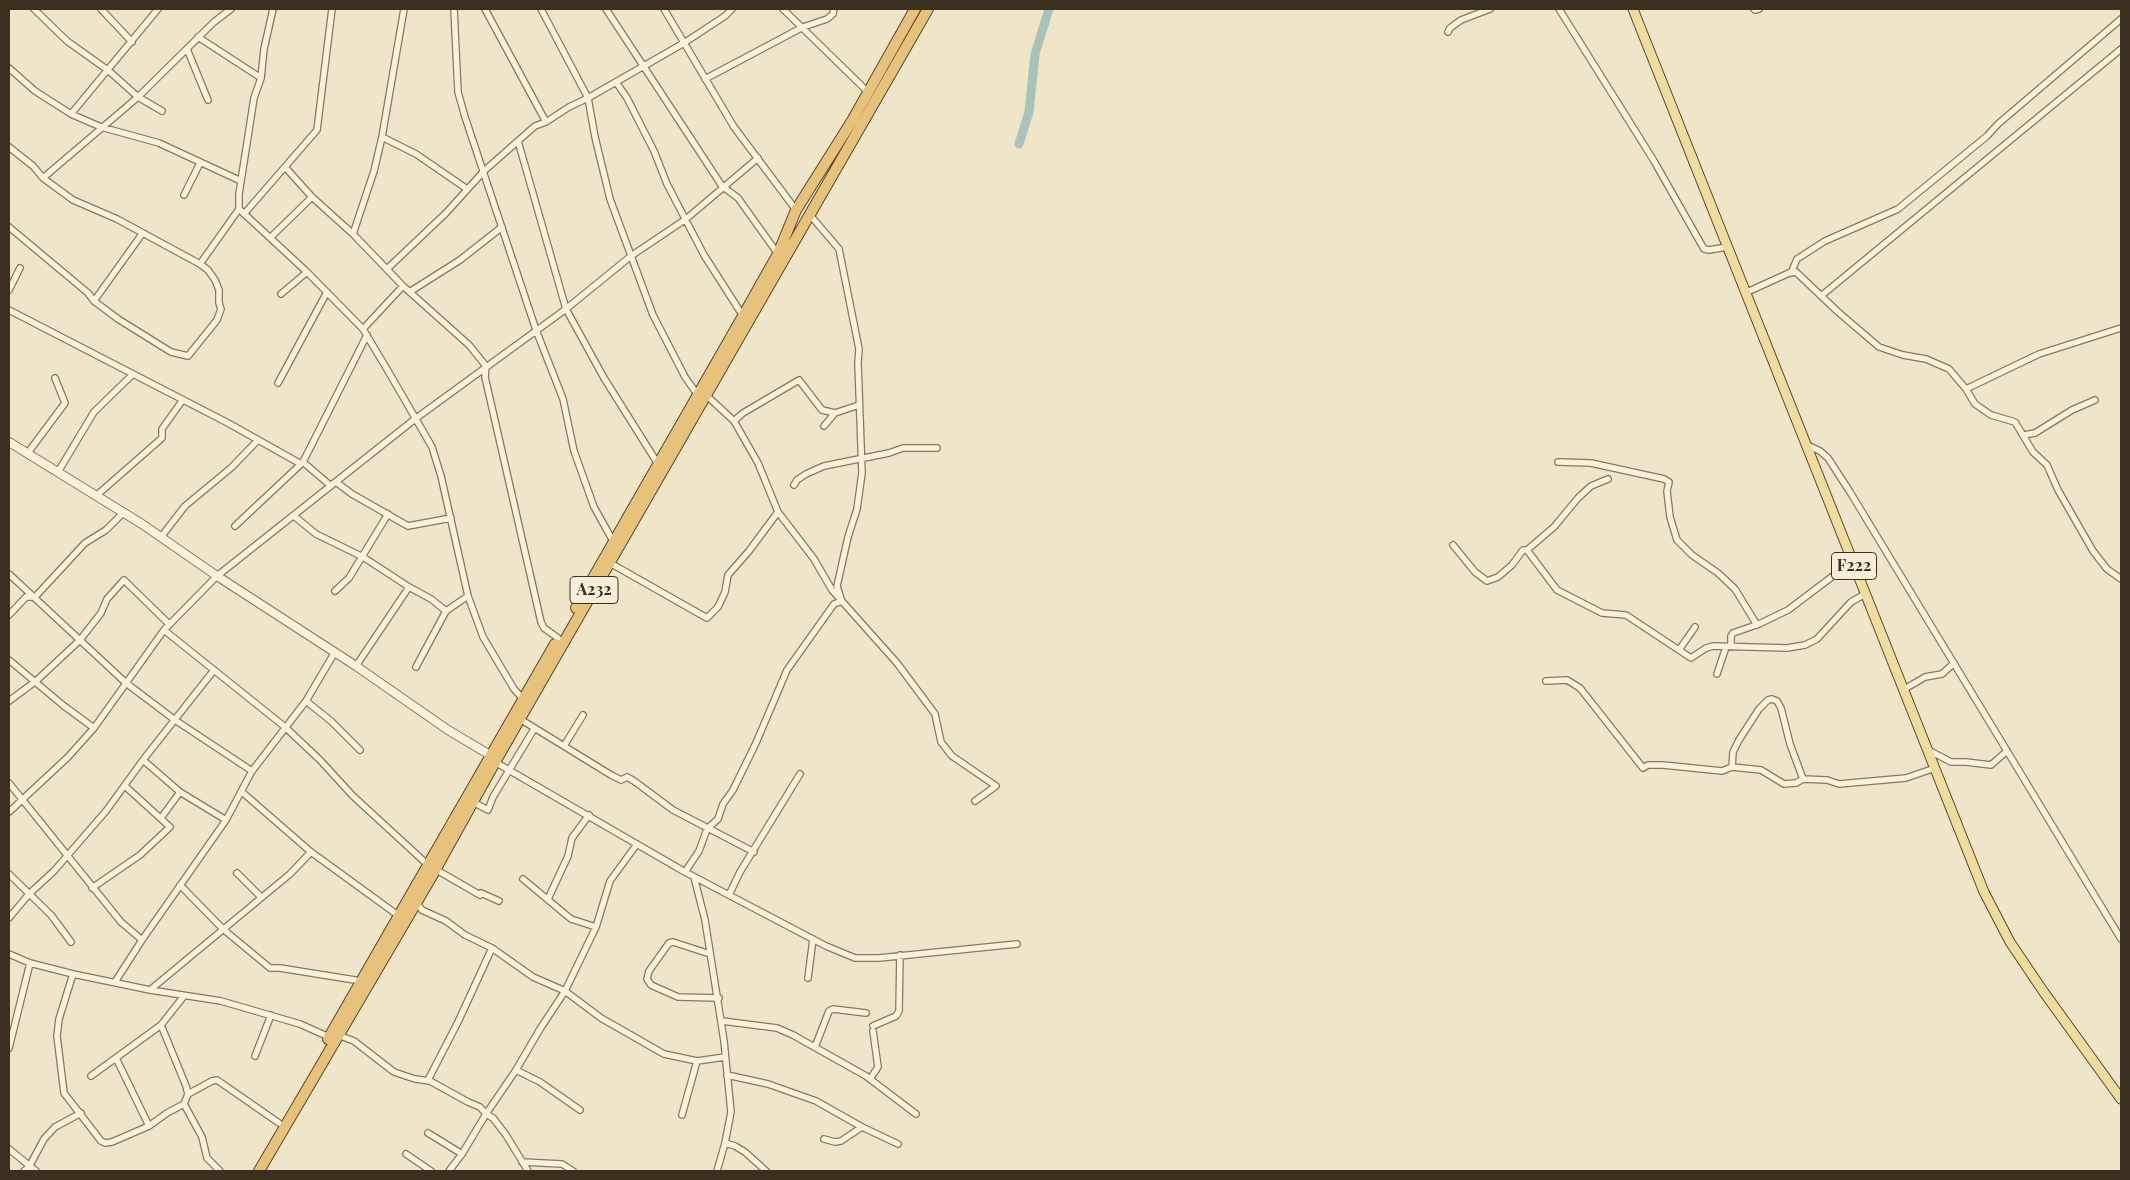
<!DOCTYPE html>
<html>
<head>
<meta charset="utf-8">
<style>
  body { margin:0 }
  #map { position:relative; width:2130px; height:1180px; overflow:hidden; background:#efe5c8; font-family:"Playfair Display",serif }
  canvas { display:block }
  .frame { position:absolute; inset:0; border:10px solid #3b2f20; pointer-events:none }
</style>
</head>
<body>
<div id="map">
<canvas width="2130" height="1180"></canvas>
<div class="frame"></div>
</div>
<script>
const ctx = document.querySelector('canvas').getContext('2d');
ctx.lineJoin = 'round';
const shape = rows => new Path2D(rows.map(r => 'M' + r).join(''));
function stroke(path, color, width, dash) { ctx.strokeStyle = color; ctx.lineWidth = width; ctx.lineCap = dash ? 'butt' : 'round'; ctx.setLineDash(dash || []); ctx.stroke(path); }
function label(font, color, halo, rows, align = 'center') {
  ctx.font = font + ' "Playfair Display",serif'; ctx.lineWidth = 4.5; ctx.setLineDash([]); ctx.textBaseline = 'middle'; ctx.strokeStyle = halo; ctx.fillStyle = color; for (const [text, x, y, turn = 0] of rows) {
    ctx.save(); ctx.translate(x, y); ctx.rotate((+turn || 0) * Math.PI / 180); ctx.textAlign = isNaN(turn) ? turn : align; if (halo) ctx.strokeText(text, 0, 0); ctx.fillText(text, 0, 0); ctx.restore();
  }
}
stroke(shape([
  [1019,144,1029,112,1035,54,1049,9]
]), '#a9c3bc', 9);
const minor = shape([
  [34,9,67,41,109,71,138,97,162,111],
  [101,9,132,42],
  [273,9,264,49,261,78,254,98,239,194,239,209,307,272,363,329,391,376,432,447,441,476,468,596,483,637,514,689,523,699],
  [454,9,458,92,465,117,536,330,563,399,574,451,594,507,613,541],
  [485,9,546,122],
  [541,9,588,98,595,137,610,199,653,315,685,377,697,394],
  [606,9,722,186,738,198,778,254],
  [664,9,734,127,796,210],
  [783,9,868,92],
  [1559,9,1654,161,1704,249,1709,250,1727,247],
  [1754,9,1755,10,1759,9],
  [1448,32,1450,28,1461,20,1490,9],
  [198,37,261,78],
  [187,49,208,100],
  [9,68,35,91,71,114,101,127,159,143,241,181],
  [705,79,803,27,827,19,833,14,834,9],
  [616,82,627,98,654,151,667,184,704,255,743,316],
  [71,114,158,9],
  [382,137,416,154,467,189],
  [518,141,566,309,604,378,658,464],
  [9,147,33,166,43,178,73,200,117,219,200,264,239,209],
  [285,167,312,197,353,234,403,286,469,345,486,366,485,377,541,622,544,628,558,638],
  [43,178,138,97,214,22,231,9],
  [184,195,200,163],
  [244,214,317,130,332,9],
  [810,215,839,249,859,349,858,363,862,473,857,509,848,537,837,586,841,599],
  [9,227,88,293,94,301,142,234],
  [353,234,374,171,382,137,404,9],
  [271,237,312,197],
  [387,269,446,213,484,171,535,126,546,122,569,107,588,98,684,43,725,16,732,9],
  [1791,273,1797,259,1825,241,1898,209,1987,136,1998,124,2121,19],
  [9,290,20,268],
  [411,291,460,260,502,227],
  [1745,293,1789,273,1796,272,1837,311,1879,347,1903,355,1926,359,1949,369,1966,389,1975,404,1991,415,2015,422,2033,452,2047,465,2058,490,2093,551,2107,569,2121,579],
  [281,294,307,272],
  [1821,296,2121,49],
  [94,301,118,319,171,352,188,356,217,320,221,309,219,303,219,290,215,280,208,270,200,264],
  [9,310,228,423,301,464,303,462,331,486],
  [363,329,403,286],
  [278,383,327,292],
  [1966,389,2039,354,2121,328],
  [706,395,734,421,758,463,778,512,814,559,832,590,897,663,935,714,941,742,952,756,996,786,975,801],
  [734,421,743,413,799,380,822,410,835,413],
  [824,426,835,413,859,405],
  [2024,435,2035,433,2072,410,2095,400],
  [1807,445,1820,451,1828,458,1850,492,2121,939],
  [27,454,65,403,55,378],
  [303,462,367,335],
  [1558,462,1591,463,1664,479,1669,482,1667,491,1670,517,1677,540,1692,555,1718,573,1735,589,1757,625],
  [58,472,94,412,132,375],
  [336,482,352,494,408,526,451,518],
  [794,485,797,480,806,474,824,466,889,453,903,448,937,448],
  [97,495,162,438,162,429,182,401],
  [294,516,316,534,363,557,409,587,356,666],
  [235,526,301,464],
  [161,537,185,506,232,467,257,441],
  [1453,545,1475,572,1487,581,1498,577,1512,565,1523,550,1527,550,1557,590,1602,613,1626,615,1691,658,1706,648,1713,646,1787,648,1805,645,1817,639,1851,602,1865,594],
  [1527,550,1554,527,1578,498,1591,486,1608,479],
  [610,563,707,618,718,607,725,592,728,575,749,551,778,512],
  [9,574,126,683,175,720,252,771],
  [409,587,431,599,446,611],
  [335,591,349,578,388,514],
  [9,615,26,597,35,597,85,543,106,530,124,512],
  [164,630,285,727,320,760,353,796,428,865],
  [1731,646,1731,636,1733,633,1759,624,1788,610,1837,573,1853,564],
  [1679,650,1695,627],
  [9,660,64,706,94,728],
  [416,667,446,611,468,596],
  [1717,674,1726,647],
  [1546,681,1567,680,1580,688,1643,768,1648,765,1663,765,1722,771,1732,767,1761,770,1784,784,1796,783,1803,779,1827,780,1839,784,1906,778,1935,768],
  [1903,690,1925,677,1942,674,1954,663],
  [9,701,36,681,80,640,101,613,107,599,124,580,169,624],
  [306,701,331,721,360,750],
  [520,719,611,775,621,780,627,777,634,781,673,810,754,852],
  [564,746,583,715],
  [1928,750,1951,762,1966,762,1991,765,2007,751],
  [143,760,180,792,226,820],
  [495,762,685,872,699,851,707,829,718,819,723,804,733,790,756,743,787,670,834,604,842,601],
  [1732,767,1733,752,1739,740,1759,709,1768,700,1772,699,1777,701,1781,708,1790,744,1803,779],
  [9,783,121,922,142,940],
  [242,792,311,852,399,916],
  [473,802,488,810,493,797,534,729],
  [9,812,68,757,94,728,164,630,217,576,415,419,566,309,631,256,686,219,758,158],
  [161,818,180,792],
  [435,869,480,895],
  [685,872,826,946,855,958,879,958,1017,944],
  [237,873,261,897],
  [9,874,51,915,71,942],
  [694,877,705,920,724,1041,731,1112,725,1143,735,1146,745,1152,766,1171],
  [523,879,571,919,596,927],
  [180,885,223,929,270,968,280,968,361,981],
  [92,888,140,855,170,827,125,786],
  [481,893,499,901],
  [729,895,740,872,800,774],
  [548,899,568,856,572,838,589,815],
  [416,902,422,910,446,921,465,935,492,948,533,977,565,991,601,1018,664,1054,697,1061,725,1057],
  [9,918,29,894,54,871,106,811,143,760,214,670],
  [9,954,30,963,73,974,150,990,221,1001,300,1024,329,1037],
  [710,954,673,942,669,943,649,971,647,979,651,985,678,997,719,998],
  [73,974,59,1019,57,1036,64,1093,101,1141,105,1143,112,1142,149,1126,167,1113,184,1104,188,1094,186,1086,161,1025],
  [808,978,813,939],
  [115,982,142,940,226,820,252,771,306,701,335,652],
  [150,990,290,874,311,852],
  [722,1021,777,1028,793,1035,866,1076,916,1114],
  [873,1026,896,1016,899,1011,900,955],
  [338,1035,354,1041,394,1072,415,1079,430,1081,468,1102,480,1107,486,1114,493,1118,506,1135,528,1171],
  [815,1047,829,1011,833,1009,866,1013],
  [9,1048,30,963],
  [255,1056,271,1015],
  [116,1058,149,1126],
  [516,1070,540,1082,580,1110],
  [727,1075,768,1084,816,1101,862,1127,898,1144],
  [91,1076,161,1025,184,996],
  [870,1079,878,1067,873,1031],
  [428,1080,458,1022,492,948],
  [188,1094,212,1081,217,1080,279,1123],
  [184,1104,202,1137,207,1158,220,1171],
  [682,1115,697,1061],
  [428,1133,462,1154],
  [824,1139,835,1142,841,1141,862,1127],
  [9,1149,36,1171],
  [406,1154,431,1171],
  [522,1162,562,1164,573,1171],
  [24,1171,29,1167,44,1139,55,1127,81,1113],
  [449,1171,462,1154,486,1114,516,1070,540,1029,565,991,596,927,610,881,637,844],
  [717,1171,725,1143]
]);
const tertiary = shape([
  [9,442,142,524,217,576,356,666,448,730,490,755]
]);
const primary = shape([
  [1633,9,1984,892,2010,942,2043,991,2121,1099]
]);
const trunk = shape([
  [576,608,743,316,778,254,796,210,852,121,915,9],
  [328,1039,555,644],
  [259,1171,429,881,495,762,928,9]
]);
stroke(minor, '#8b775c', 8);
stroke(tertiary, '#8b775c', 10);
stroke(primary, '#594530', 11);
stroke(trunk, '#594530', 12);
stroke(minor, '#f9f2db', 5.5);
stroke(tertiary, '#f9f2db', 8);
stroke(primary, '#f1dca0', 9);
stroke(trunk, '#e7c27c', 10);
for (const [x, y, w] of [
  [1854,566,45],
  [594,590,48]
]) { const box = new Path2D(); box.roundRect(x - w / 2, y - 13.5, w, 27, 4); ctx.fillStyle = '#f6efd7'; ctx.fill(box); stroke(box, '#3b2f20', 1); }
label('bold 16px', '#3b2f20', null, [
  ["F222",1854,566],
  ["A232",594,590]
]);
</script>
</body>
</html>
